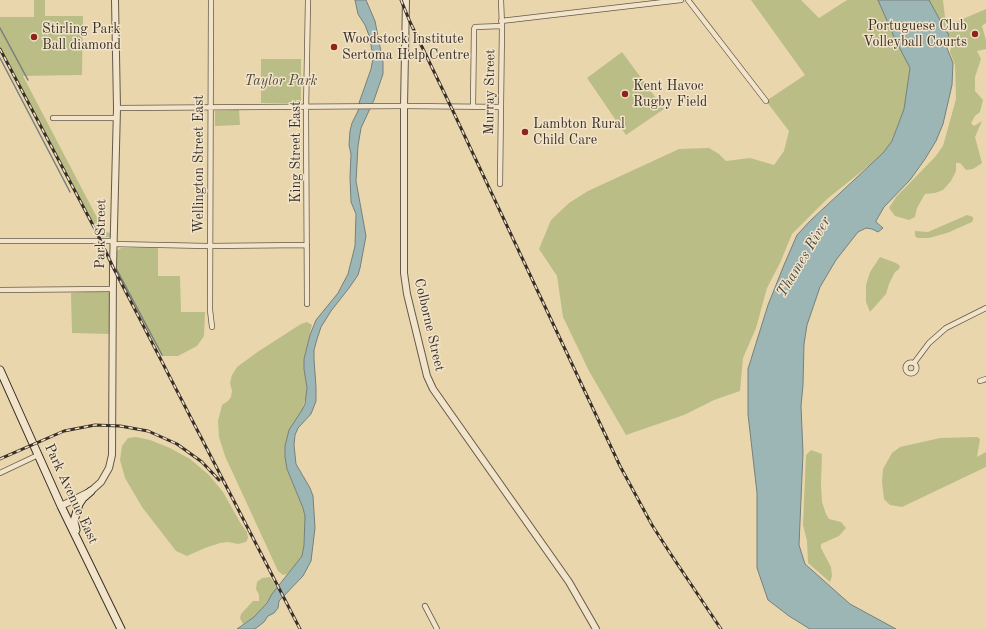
<!DOCTYPE html>
<html>
<head>
<meta charset="utf-8">
<style>
  body { margin:0 }
  canvas { display:block; background:#e9d6ad }
</style>
</head>
<body>
<canvas width="986" height="629"></canvas>
<script>
const ctx = document.querySelector('canvas').getContext('2d');
ctx.lineJoin = 'round';
function fillPath(path, color) { ctx.fillStyle = color; ctx.fill(path, 'evenodd'); }
const shape = rows => new Path2D(rows.map(r => 'M' + r).join(''));
function stroke(path, color, width, dash) { ctx.strokeStyle = color; ctx.lineWidth = width; ctx.lineCap = dash ? 'butt' : 'round'; ctx.setLineDash(dash || []); ctx.stroke(path); }
function label(font, color, halo, rows, align = 'center') {
  ctx.font = font + ' "Old Standard TT",serif'; ctx.lineWidth = 3; ctx.setLineDash([]); ctx.textBaseline = 'middle'; ctx.strokeStyle = halo; ctx.fillStyle = color; for (const [text, x, y, turn = 0] of rows) {
    ctx.save(); ctx.translate(x, y); ctx.rotate((+turn || 0) * Math.PI / 180); ctx.textAlign = isNaN(turn) ? turn : align; if (halo) ctx.strokeText(text, 0, 0); ctx.fillText(text, 0, 0); ctx.restore();
  }
}
fillPath(shape([
  [34,0,45,0,45,16,83,16,82,75,23,76,104,231,110,233,110,237,100,237,0,48,0,17,34,17],
  [751,0,801,0,819,18,847,0,878,0,910,68,904,109,892,141,882,155,827,199,792,234,780,263,767,288,756,328,743,358,740,391,714,400,684,415,626,435,589,371,563,317,557,276,539,249,551,220,569,203,588,191,679,149,709,148,719,154,726,161,750,158,774,165,784,151,789,131,766,101,805,75],
  [928,0,943,0,945,17,950,22,958,21,986,9,986,23,982,26,986,40,986,49,977,51,981,59,975,77,975,91,983,100,980,112,975,116,971,123,974,126,982,121,975,137,982,163,973,169,966,170,960,163,956,163,956,171,951,181,943,190,935,193,925,194,917,208,915,217,909,220,895,216,889,208,896,197,935,157,943,146,956,99,955,65,950,52,952,40],
  [622,52,664,109,626,135,587,78],
  [261,59,301,59,301,103,261,103],
  [239,110,240,125,215,126,215,111],
  [967,215,973,217,973,220,972,222,947,233,929,238,917,238,915,236,915,231,928,232],
  [121,248,158,248,158,276,180,276,181,312,205,312,204,336,197,346,178,356,162,356,115,269,117,251],
  [880,257,896,263,900,266,899,269,895,272,889,284,886,294,870,312,866,302,866,285,870,272],
  [108,291,110,293,111,334,72,333,71,293],
  [307,322,312,325,304,359,304,369,307,388,306,396,302,410,289,430,285,446,287,469,303,508,305,516,304,545,302,556,295,565,287,574,283,575,278,571,225,456,219,437,218,421,222,405,228,401,231,397,232,391,230,383,232,375,237,367,259,351,301,324],
  [136,437,150,440,170,448,190,459,209,475,223,492,241,524,247,532,248,538,246,542,238,544,228,542,220,543,205,548,187,556,176,551,142,507,125,478,120,460,122,446,128,438],
  [977,437,980,439,977,457,986,452,986,467,902,507,890,505,884,499,882,482,883,469,892,453,900,447,940,438],
  [811,450,822,454,821,483,822,502,826,514,829,519,841,522,846,528,839,536,821,544,821,548,831,567,832,576,830,582,808,563,807,541,803,525,806,455],
  [270,577,277,588,261,610,254,617,243,624,240,618,241,614,253,601,259,601,259,595,256,589,257,582,262,578]
]), '#bbbd86');
const water = shape([
  [355,0,366,0,375,21,383,62,383,74,374,100,361,128,358,146,356,181,366,236,360,268,358,275,349,288,331,311,321,327,317,339,314,350,314,359,316,387,316,401,311,414,298,428,295,435,294,445,296,464,310,488,313,496,315,528,311,561,303,576,279,601,278,608,274,613,268,616,264,622,255,629,237,629,254,617,267,603,272,594,302,556,304,545,305,516,303,508,287,469,285,457,285,446,289,430,302,410,305,404,307,388,304,369,304,359,310,335,316,320,338,293,348,274,355,246,356,214,351,202,350,177,351,154,349,145,350,131,352,123,358,111,360,104,359,103,371,69,373,58,370,38,365,25,358,14,355,0],
  [878,0,929,0,941,22,942,29,948,33,950,42,947,48,953,63,952,85,943,124,936,141,925,159,910,180,884,207,876,221,876,222,883,228,878,232,872,229,866,228,858,232,836,260,820,287,807,325,804,344,803,385,801,406,803,453,799,545,805,564,850,604,896,629,810,629,789,616,768,600,757,568,757,493,748,414,748,369,768,305,784,265,797,235,811,220,883,153,892,141,904,109,910,68,895,39,878,0]
]);
fillPath(water, '#9cb6b5');
stroke(water, '#75807c', 1);
stroke(shape([
  [0,28,28,80],
  [0,58,70,192],
  [117,270,162,355]
]), '#75807c', 1.5);
const minor = shape([
  [211,0,210,310,212,327],
  [688,0,766,101],
  [501,21,681,0],
  [473,107,474,29,475,27,502,26],
  [117,108,404,106,501,107],
  [53,118,116,118],
  [500,184,502,26,501,0],
  [0,241,114,241],
  [113,244,207,246,307,245],
  [0,290,112,289],
  [307,304,306,112,308,0],
  '905.5 368a5.5 5.5 0 1 1 11 0a5.5 5.5 0 1 1-11 0Z',
  [914,363,929,343,946,328,986,308],
  [980,381,986,379],
  [0,473,38,455],
  [425,606,437,629]
]);
const tertiary = shape([
  [406,0,404,106,404,273,407,294,427,376,433,389,569,582,596,629],
  [61,506,91,491,101,482,109,468,112,455,113,267,117,108,115,0]
]);
const secondary = shape([
  [0,370,61,506,121,629],
  [76,530,74,521,79,504,83,498,91,491]
]);
stroke(minor, '#665948', 6);
stroke(tertiary, '#665948', 8);
stroke(secondary, '#3a2f27', 9);
stroke(minor, '#f1e4ca', 4.5);
stroke(tertiary, '#f1e4ca', 6);
stroke(secondary, '#f1e4ca', 7);
const rail = shape([
  [401,0,410,22,452,109,620,466,652,525,670,553,721,629],
  [0,49,96,231,113,267,300,629],
  [0,459,64,431,95,425,120,426,148,431,177,444,202,462,219,480]
]);
stroke(rail, '#3a2f27', 3);
stroke(rail, '#f1e4ca', 1.5, [4.5]);
for (const [x, y, r, color] of [
  [975,34,4,"#8f2418"],
  [34,37,4,"#8f2418"],
  [334,47,4,"#8f2418"],
  [625,94,4,"#8f2418"],
  [525,132,4,"#8f2418"]
]) { const dot = new Path2D(); dot.arc(x, y, r, 0, 2 * Math.PI); ctx.fillStyle = color; ctx.fill(dot); stroke(dot, '#f1e4ca', 1.5); }
label('14px', '#3a2f27', '#f1e4ca', [
  ["Portuguese Club",967,26,"right"],
  ["Volleyball Courts",967,42,"right"],
  ["Stirling Park",42,29],
  ["Ball diamond",42,45],
  ["Woodstock Institute",342,39],
  ["Sertoma Help Centre",342,55],
  ["Kent Havoc",633,86],
  ["Rugby Field",633,102],
  ["Lambton Rural",533,124],
  ["Child Care",533,140]
], 'left');
label('italic 14px', '#544b3a', '#f1e4ca', [
  ["Taylor Park",281,81]
]);
label('14px', '#3a2f27', '#f1e4ca', [
  ["Murray Street",490,92,-89],
  ["King Street East",296,152,-90],
  ["Wellington Street East",199,164,-90],
  ["Park Street",101,234,-89],
  ["Colborne Street",429,325,77],
  ["Park Avenue East",71,494,65]
]);
label('italic 15px', '#4e4a43', '#f1e4ca', [
  ["Thames River",804,257,-59]
]);
</script>
</body>
</html>
